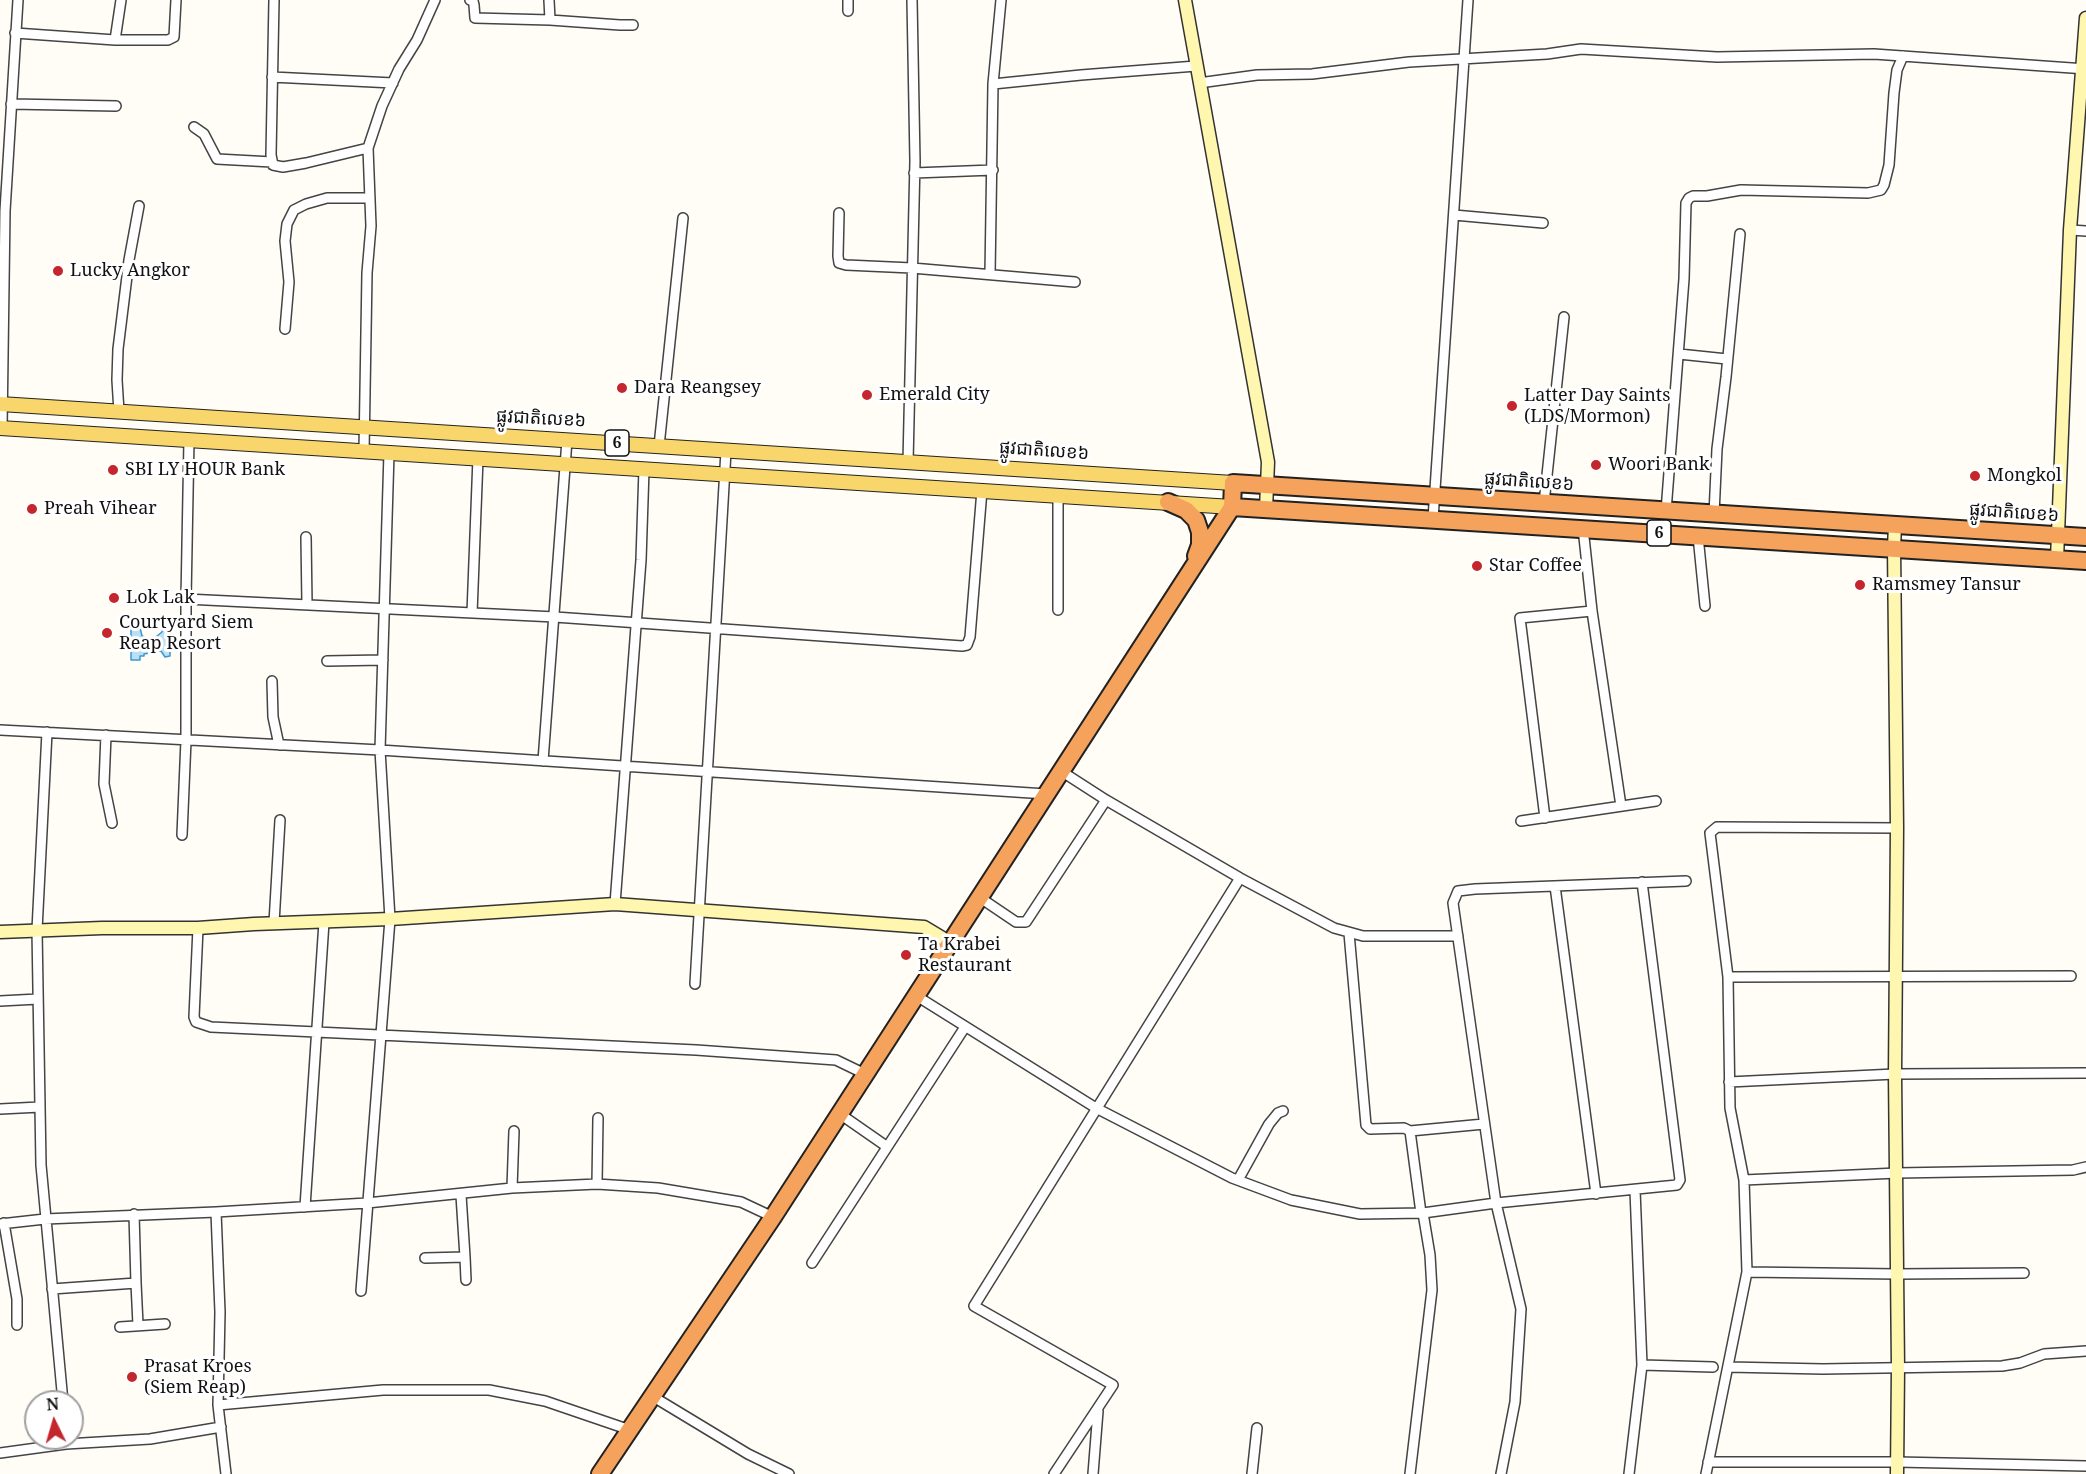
<!DOCTYPE html>
<html>
<head>
<meta charset="utf-8">
<style>
  body { margin:0 }
  #map { position:relative; width:2086px; height:1474px; overflow:hidden; background:#fffdf5; font-family:"Noto Serif",serif }
  canvas { display:block }
  .north { position:absolute; left:24px; top:1390px; width:60px; height:60px; box-sizing:border-box; background:#fff; border:2px solid #a0a0a0; border-radius:50%; rotate:355deg; font-size:16px; font-weight:700; line-height:24px; text-align:center; color:#111 }
  .north::after { content:''; display:block; margin:auto; width:21px; height:27px; background:#c4262e; clip-path:polygon(50% 0,100% 100%,50% 72%,0 100%) }
</style>
</head>
<body>
<div id="map">
<canvas width="2086" height="1474"></canvas>
<div class="north">N</div>
</div>
<script>
const ctx = document.querySelector('canvas').getContext('2d');
ctx.lineJoin = 'round';
function fillPath(path, color) { ctx.fillStyle = color; ctx.fill(path, 'evenodd'); }
const shape = rows => new Path2D(rows.map(r => 'M' + r).join(''));
function stroke(path, color, width, dash) { ctx.strokeStyle = color; ctx.lineWidth = width; ctx.lineCap = dash ? 'butt' : 'round'; ctx.setLineDash(dash || []); ctx.stroke(path); }
function label(font, color, halo, rows, align = 'center') {
  ctx.font = font + ' "Noto Serif","Noto Sans Khmer",serif'; ctx.lineWidth = 6; ctx.setLineDash([]); ctx.textBaseline = 'middle'; ctx.strokeStyle = halo; ctx.fillStyle = color; for (const [text, x, y, turn = 0] of rows) {
    ctx.save(); ctx.translate(x, y); ctx.rotate((+turn || 0) * Math.PI / 180); ctx.textAlign = isNaN(turn) ? turn : align; if (halo) ctx.strokeText(text, 0, 0); ctx.fillText(text, 0, 0); ctx.restore();
  }
}
const water = shape([
  [131,623,139,623,142,636,152,640,162,632,163,625,168,625,170,628,170,656,165,657,161,651,144,654,144,656,140,656,140,660,131,660,131,623]
]);
fillPath(water, '#b9e0f7');
stroke(water, '#3f96cf', 1.5);
const street = shape([
  [274,0,271,155,273,165,283,167,306,163,368,148],
  [470,0,473,1,474,5,475,18,550,20],
  [549,0,550,20,620,25,633,25],
  [848,0,848,11],
  [15,33,115,40,168,40,174,37,176,0],
  [115,40,121,0],
  [272,77,393,83],
  [1199,83,1257,75,1312,74,1409,62,1547,54,1581,49,1717,57,1874,54,2086,69],
  [993,84,1081,75,1196,66],
  [11,104,116,106],
  [194,127,204,134,217,159,272,162],
  [914,173,993,170],
  [839,213,838,256,839,263,846,265,912,268,1075,282],
  [1454,215,1543,223],
  [2070,230,2086,231],
  [990,274,993,84,1001,0],
  [285,329,289,282,285,241,287,224,294,210,306,204,327,198,369,198],
  [1679,354,1727,359],
  [119,412,117,380,118,349,129,260,139,206],
  [2,428,5,211,18,0],
  [659,446,683,218],
  [364,451,367,273,371,226,368,148,382,106,399,69,417,40,435,0],
  [908,462,915,161,912,0],
  [1058,495,1058,610],
  [1544,503,1564,317],
  [1666,511,1684,279,1686,203,1689,198,1693,196,1707,196,1741,190,1868,193,1881,190,1884,185,1889,165,1894,93,1897,70,1903,56],
  [1714,514,1717,449,1726,377,1740,234],
  [1433,519,1468,0],
  [1583,528,1592,611,1621,806],
  [1698,536,1705,606],
  [306,537,307,604],
  [186,599,555,617,962,646,967,645,970,637,982,490],
  [472,613,478,458],
  [327,661,383,660],
  [272,681,273,717,279,745],
  [0,730,380,750,1046,794],
  [47,732,37,930,41,1165,63,1402],
  [106,735,104,784,112,823],
  [543,761,567,440],
  [1061,771,1106,800,1240,878,1334,928,1363,936,1458,936],
  [1545,818,1520,618,1592,611],
  [1521,821,1656,801],
  [182,835,186,740,186,599,189,440],
  [1555,886,1596,1194],
  [979,897,1016,922,1026,922,1106,800],
  [615,904,641,560,644,469],
  [274,923,280,820],
  [198,928,194,1017,196,1022,211,1027,696,1050,836,1060,865,1074],
  [1349,933,1366,1125,1370,1129,1404,1128,1410,1131,1421,1213],
  [1728,977,2071,976],
  [695,984,726,451],
  [915,995,1096,1108,1232,1178,1291,1200,1360,1214,1423,1213,1496,1203,1677,1185,1680,1180,1642,882],
  [0,1001,38,999],
  [1729,1082,1895,1074,2086,1073],
  [0,1109,40,1107],
  [840,1114,886,1146],
  [1410,1131,1484,1124],
  [1238,1180,1269,1124,1278,1113,1283,1111],
  [1744,1180,1897,1173,2073,1170,2086,1167],
  [597,1184,598,1118],
  [512,1188,514,1131],
  [305,1207,324,922],
  [216,1212,220,1312,218,1405,226,1474],
  [4,1223,17,1299,17,1325],
  [0,1224,45,1219,216,1212,367,1203,512,1188,597,1184,658,1188,741,1202,773,1217],
  [465,1257,466,1280],
  [425,1258,465,1257,461,1195],
  [812,1263,965,1027],
  [1747,1272,1897,1274,2024,1273],
  [136,1283,138,1325],
  [52,1289,136,1283,134,1214],
  [361,1291,390,919,380,750,389,453],
  [120,1327,165,1324],
  [1642,1365,1713,1367],
  [1728,1367,1823,1369,2002,1366,2020,1363,2044,1354,2086,1351],
  [652,1396,748,1454,789,1474],
  [218,1405,383,1390,489,1390,545,1401,630,1430],
  [0,1453,66,1444,150,1439,221,1427],
  [1708,1462,1897,1462,2086,1466],
  [1054,1474,1113,1385,974,1306,1240,878],
  [1093,1474,1098,1411],
  [1252,1474,1257,1428],
  [1410,1474,1432,1290,1430,1255,1423,1213],
  [1501,1474,1515,1402,1521,1309,1496,1203,1453,903,1458,891,1475,889,1686,881],
  [1629,1474,1642,1365,1635,1190],
  [1706,1474,1747,1272,1744,1180,1730,1108,1728,977,1710,833,1717,827,1897,828]
]);
const secondary = shape([
  [1185,0,1268,462,1266,509],
  [1895,525,1894,548,1897,828,1895,1074,1898,1368,1897,1474],
  [2057,559,2070,230,2086,18],
  [0,932,102,928,198,928,254,924,390,919,615,904,924,927,949,942]
]);
const primary = shape([
  [0,404,1233,483],
  [0,428,1232,507]
]);
const highway = shape([
  [1168,502,1186,510,1196,520,1200,532,1200,545,1196,556],
  [1232,507,2086,561],
  [600,1474,773,1217,1232,507,1233,483,2086,537]
]);
stroke(street, '#444', 12);
stroke(secondary, '#333', 15);
stroke(primary, '#222', 16);
stroke(highway, '#222', 20);
stroke(street, '#fff', 9);
stroke(secondary, '#fff6b0', 12);
stroke(primary, '#f9d66b', 14);
stroke(highway, '#f5a25d', 16);
for (const [x, y, r, color] of [
  [58,271,6,"#c4262e"],
  [622,388,6,"#c4262e"],
  [867,395,6,"#c4262e"],
  [1512,406,6,"#c4262e"],
  [1596,465,6,"#c4262e"],
  [113,470,6,"#c4262e"],
  [1975,476,6,"#c4262e"],
  [32,509,6,"#c4262e"],
  [1477,566,6,"#c4262e"],
  [1860,585,6,"#c4262e"],
  [114,598,6,"#c4262e"],
  [107,633,6,"#c4262e"],
  [906,955,6,"#c4262e"],
  [132,1377,6,"#c4262e"]
]) { const dot = new Path2D(); dot.arc(x, y, r, 0, 2 * Math.PI); ctx.fillStyle = color; ctx.fill(dot); stroke(dot, '#fff', 2); }
for (const [x, y, w] of [
  [617,443,24],
  [1659,533,24]
]) { const box = new Path2D(); box.roundRect(x - w / 2, y - 13, w, 26, 4.5); ctx.fillStyle = '#fff'; ctx.fill(box); stroke(box, '#111', 1.5); }
label('bold 16px', '#111', null, [
  ["6",617,443],
  ["6",1659,533]
]);
label('18px', '#111', '#fff', [
  ["Lucky Angkor",70,271],
  ["Dara Reangsey",634,388],
  ["Emerald City",879,395],
  ["Latter Day Saints",1524,396],
  ["(LDS/Mormon)",1524,417],
  ["Woori Bank",1608,465],
  ["SBI LY HOUR Bank",125,470],
  ["Mongkol",1987,476],
  ["Preah Vihear",44,509],
  ["Star Coffee",1489,566],
  ["Ramsmey Tansur",1872,585],
  ["Lok Lak",126,598],
  ["Courtyard Siem",119,623],
  ["Reap Resort",119,644],
  ["Ta Krabei",918,945],
  ["Restaurant",918,966],
  ["Prasat Kroes",144,1367],
  ["(Siem Reap)",144,1388]
], 'left');
label('18px', '#111', '#fff', [
  ["ផ្លូវជាតិលេខ៦",541,419,3],
  ["ផ្លូវជាតិលេខ៦",1044,451,4],
  ["ផ្លូវជាតិលេខ៦",1529,482,4],
  ["ផ្លូវជាតិលេខ៦",2014,513,4]
]);
</script>
</body>
</html>
